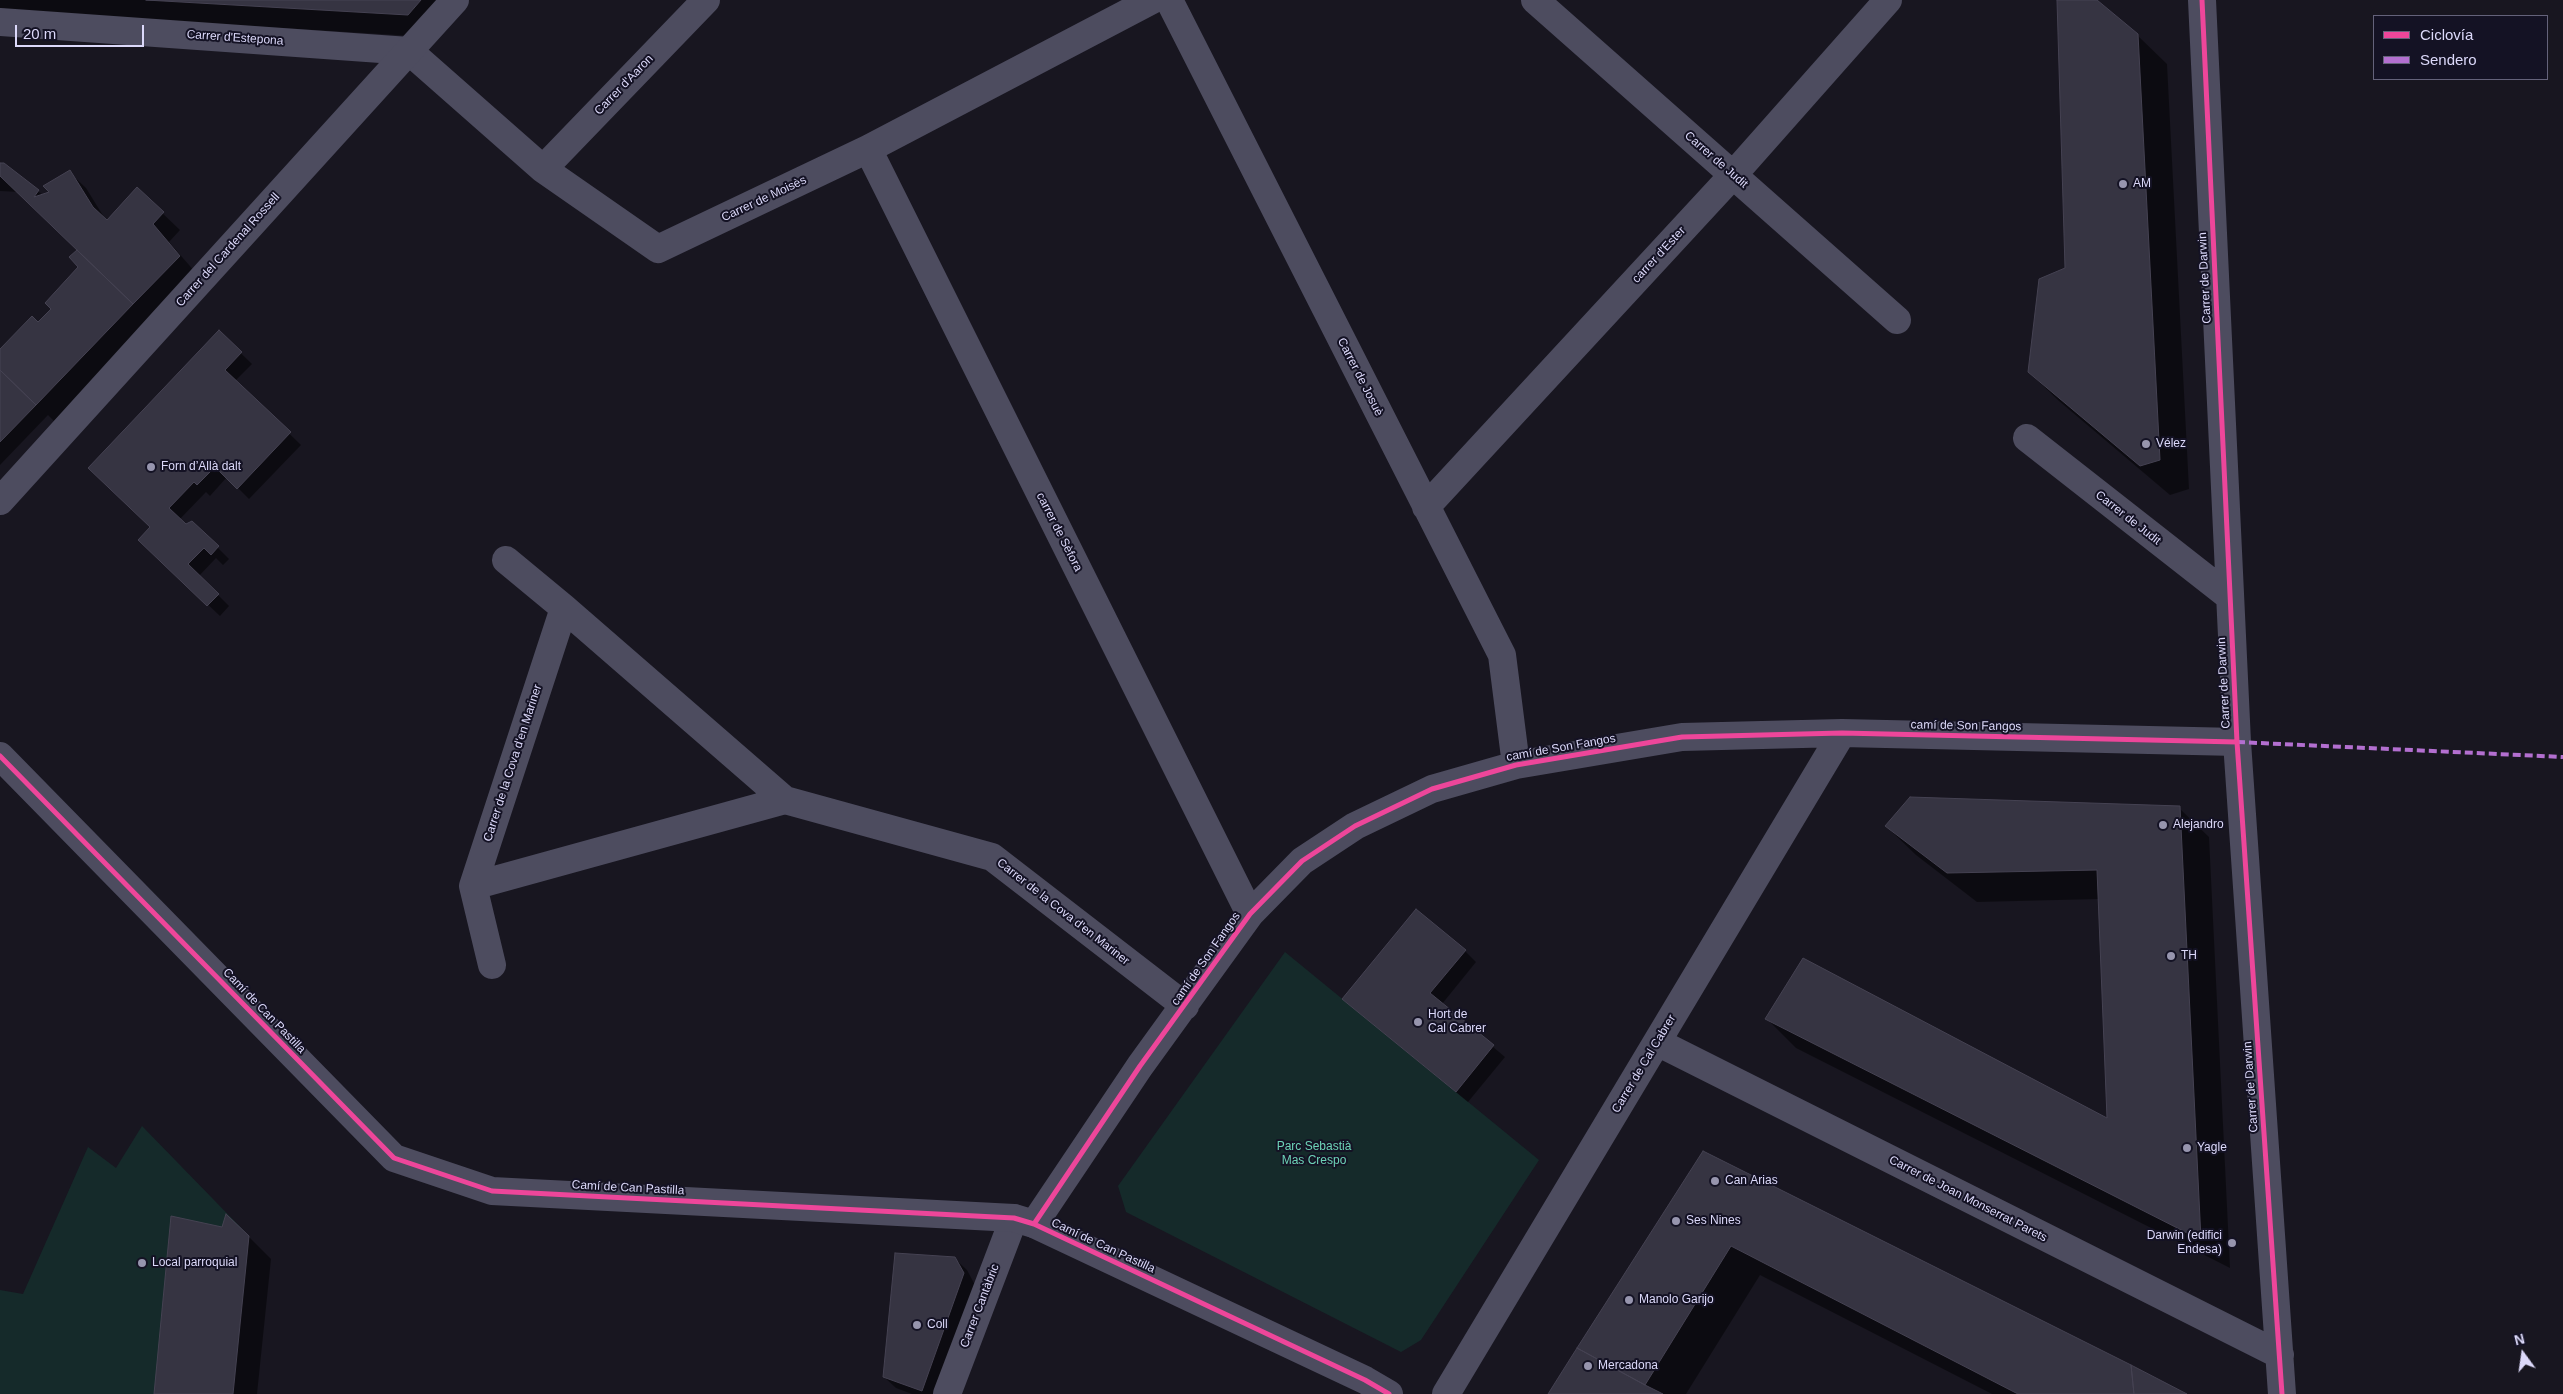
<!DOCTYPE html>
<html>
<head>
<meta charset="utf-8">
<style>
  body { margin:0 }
  #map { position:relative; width:2563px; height:1394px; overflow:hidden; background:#181620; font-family:Arial,sans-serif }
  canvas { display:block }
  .legend { position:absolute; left:2373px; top:15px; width:175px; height:65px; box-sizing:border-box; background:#141224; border:1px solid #64627a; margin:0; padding:6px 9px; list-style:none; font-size:15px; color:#dcd9fa }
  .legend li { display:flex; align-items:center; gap:10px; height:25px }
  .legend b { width:25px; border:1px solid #64627a }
  .north { position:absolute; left:2498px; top:1329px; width:50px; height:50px; -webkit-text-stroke:4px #141224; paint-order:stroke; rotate:346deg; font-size:14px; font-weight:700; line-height:20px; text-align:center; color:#dcd9fa }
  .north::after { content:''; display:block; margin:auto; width:18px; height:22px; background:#dcd9fa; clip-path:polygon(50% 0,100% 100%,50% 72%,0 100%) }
  .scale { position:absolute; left:15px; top:25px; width:129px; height:22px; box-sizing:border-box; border:2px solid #dcd9fa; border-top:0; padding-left:6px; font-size:15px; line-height:18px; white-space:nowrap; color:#dcd9fa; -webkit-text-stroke:4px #141224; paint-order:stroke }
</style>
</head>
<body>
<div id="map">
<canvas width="2563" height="1394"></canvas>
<ul class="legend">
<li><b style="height:6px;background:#ed469a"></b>Ciclovía</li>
<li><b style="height:6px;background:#b36fd0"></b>Sendero</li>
</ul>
<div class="north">N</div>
<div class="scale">20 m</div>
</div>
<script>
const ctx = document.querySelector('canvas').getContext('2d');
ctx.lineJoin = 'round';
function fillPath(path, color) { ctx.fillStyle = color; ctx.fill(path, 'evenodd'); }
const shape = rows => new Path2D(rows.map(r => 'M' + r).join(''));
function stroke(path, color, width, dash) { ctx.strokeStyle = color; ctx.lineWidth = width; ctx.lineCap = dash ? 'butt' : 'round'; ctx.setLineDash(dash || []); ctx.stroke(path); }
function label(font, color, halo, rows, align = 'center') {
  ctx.font = font + ' Arial,sans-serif'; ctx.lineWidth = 4; ctx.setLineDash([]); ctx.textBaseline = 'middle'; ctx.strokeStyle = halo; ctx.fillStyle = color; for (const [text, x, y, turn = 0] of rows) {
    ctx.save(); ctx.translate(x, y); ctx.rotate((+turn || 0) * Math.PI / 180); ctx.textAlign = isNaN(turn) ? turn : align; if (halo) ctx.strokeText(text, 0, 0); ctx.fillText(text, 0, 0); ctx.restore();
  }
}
fillPath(shape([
  [1285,952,1539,1160,1421,1340,1401,1352,1126,1212,1118,1186],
  [142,1126,249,1236,233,1394,0,1394,0,1290,23,1294,88,1147,116,1168]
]), '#152a2a');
fillPath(shape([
  [0,0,461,0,430,37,0,11],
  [2058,0,2095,0,2137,35,2167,64,2189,489,2170,495,2059,401,2029,372,2066,268],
  [0,164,43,195,51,193,69,172,86,188,107,222,137,189,180,230,169,242,196,273,54,421,48,415,0,465,0,351,38,324,53,309,79,267,78,250,19,192,0,191],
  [219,332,252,364,235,381,301,445,249,499,227,477,210,496,206,492,179,520,186,526,192,522,229,559,223,565,216,558,199,576,229,606,220,616,151,551,152,527],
  [2179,808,2209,837,2230,1268,1796,1048,1767,1019,2108,1120,2099,899,1977,902,1916,855,1886,826],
  [1465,951,1476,962,1442,1004,1505,1057,1468,1102,1343,999],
  [1704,1153,2184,1394,1992,1394,1760,1275,1686,1394,1550,1394],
  [249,1237,271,1259,257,1394,155,1394],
  [955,1259,967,1270,975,1285,936,1394,912,1394,896,1388,884,1377]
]), '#0007');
const building = shape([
  [146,0,421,0,408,15,146,0],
  [2057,0,2097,0,2138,34,2160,460,2140,466,2028,372,2039,279,2065,268,2057,0],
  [0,163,4,163,39,190,34,197,49,192,43,186,70,170,93,207,107,220,137,187,164,212,153,224,180,256,133,304,0,176,0,163],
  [77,250,133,304,36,405,0,370,0,349,32,316,38,322,51,309,45,303,78,267,69,257,77,250],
  [219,330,242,352,225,370,291,432,237,489,215,467,197,485,194,482,169,508,186,524,192,521,219,546,211,555,204,548,188,564,219,594,207,606,138,540,150,527,88,468,219,330],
  [0,370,36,405,0,442,0,370],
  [1910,797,2180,806,2201,1240,1765,1019,1803,958,2107,1118,2097,870,1947,873,1885,826,1910,797],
  [1416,909,1466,950,1430,993,1494,1045,1456,1092,1342,999,1416,909],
  [1703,1151,2131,1365,2134,1394,2018,1394,1731,1246,1645,1385,1577,1348,1703,1151],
  [226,1214,249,1236,233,1394,154,1394,171,1216,222,1227,226,1214],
  [895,1253,955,1257,964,1273,922,1391,883,1377,895,1253],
  [1577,1348,1645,1385,1663,1394,1548,1394,1577,1348],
  [2131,1365,2187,1394,2134,1394,2131,1365]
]);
fillPath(building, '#363442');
stroke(building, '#454252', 1);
stroke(shape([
  [1169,0,1502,655,1516,765],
  [1535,0,1897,320],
  [2202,0,2237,742,2282,1394],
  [0,22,409,51,543,169,658,249,868,149,1152,0],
  [868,149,1250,914],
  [543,169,706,0],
  [2027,438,2230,597],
  [1426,507,1733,175,1888,0],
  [506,560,564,608],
  [785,800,473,886,564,608,785,800,992,857,1185,1006],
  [473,886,492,965],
  [1657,1042,2280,1355],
  [1034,1224,1140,1066,1250,914,1302,861,1355,826,1432,789,1516,765,1682,737,1842,733,2237,742],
  [947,1394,1014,1218],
  [1446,1394,1842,733]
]), '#4d4c5f', 28);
stroke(shape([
  [0,501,455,0],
  [0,756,394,1158,492,1191,1014,1218,1034,1224,1365,1380,1389,1394]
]), '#4d4c5f', 28);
stroke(shape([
  [2237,742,2563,757]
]), '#b36fd0', 4, [8, 4]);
stroke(shape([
  [2202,0,2237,742,2282,1394],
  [0,756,394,1158,492,1191,1014,1218,1034,1224,1365,1380,1389,1394],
  [1034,1224,1140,1066,1250,914,1302,861,1355,826,1432,789,1516,765,1682,737,1842,733,2237,742]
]), '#ed469a', 5);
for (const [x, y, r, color] of [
  [2123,184,5,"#9795ae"],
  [2146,444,5,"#9795ae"],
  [151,467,5,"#9795ae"],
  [2163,825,5,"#9795ae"],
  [2171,956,5,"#9795ae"],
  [1418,1022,5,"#9795ae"],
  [2187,1148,5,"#9795ae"],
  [1715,1181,5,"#9795ae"],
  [1676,1221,5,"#9795ae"],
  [2232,1243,5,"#9795ae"],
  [142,1263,5,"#9795ae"],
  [1629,1300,5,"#9795ae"],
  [917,1325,5,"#9795ae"],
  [1588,1366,5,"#9795ae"]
]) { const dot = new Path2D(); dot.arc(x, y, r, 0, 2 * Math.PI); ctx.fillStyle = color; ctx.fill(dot); stroke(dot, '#141224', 2); }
label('12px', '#dcd9fa', '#141224', [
  ["Carrer d'Estepona",235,38,4],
  ["Carrer d'Aaron",624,85,-46],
  ["Carrer de Judit",1716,160,41],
  ["Carrer de Moisès",764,199,-25],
  ["Carrer del Cardenal Rossell",228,250,-48],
  ["carrer d'Ester",1659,255,-47],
  ["Carrer de Darwin",2205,278,-93],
  ["Carrer de Josuè",1360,377,63],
  ["Carrer de Judit",2128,518,38],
  ["carrer de Sèfora",1059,532,63],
  ["Carrer de Darwin",2224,683,-93],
  ["camí de Son Fangos",1966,726,1],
  ["camí de Son Fangos",1561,748,-10],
  ["Carrer de la Cova d'en Mariner",513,763,-72],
  ["Carrer de la Cova d'en Mariner",1063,912,38],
  ["camí de Son Fangos",1206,959,-55],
  ["Camí de Can Pastilla",264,1011,46],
  ["Carrer de Cal Cabrer",1644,1064,-59],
  ["Carrer de Darwin",2251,1087,-94],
  ["Camí de Can Pastilla",628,1188,3],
  ["Carrer de Joan Monserrat Parets",1968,1199,27],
  ["Camí de Can Pastilla",1103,1246,25],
  ["Carrer Cantàbric",980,1306,-69]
]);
label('12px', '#dcd9fa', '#141224', [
  ["AM",2133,184],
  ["Vélez",2156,444],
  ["Forn d’Allà dalt",161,467],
  ["Alejandro",2173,825],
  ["TH",2181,956],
  ["Hort de",1428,1015],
  ["Cal Cabrer",1428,1029],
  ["Yagle",2197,1148],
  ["Can Arias",1725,1181],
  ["Ses Nines",1686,1221],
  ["Darwin (edifici",2222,1236,"right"],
  ["Endesa)",2222,1250,"right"],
  ["Local parroquial",152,1263],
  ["Manolo Garijo",1639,1300],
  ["Coll",927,1325],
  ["Mercadona",1598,1366]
], 'left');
label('12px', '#6dd2b7', '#141224', [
  ["Parc Sebastià",1314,1147],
  ["Mas Crespo",1314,1161]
]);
</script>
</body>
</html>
